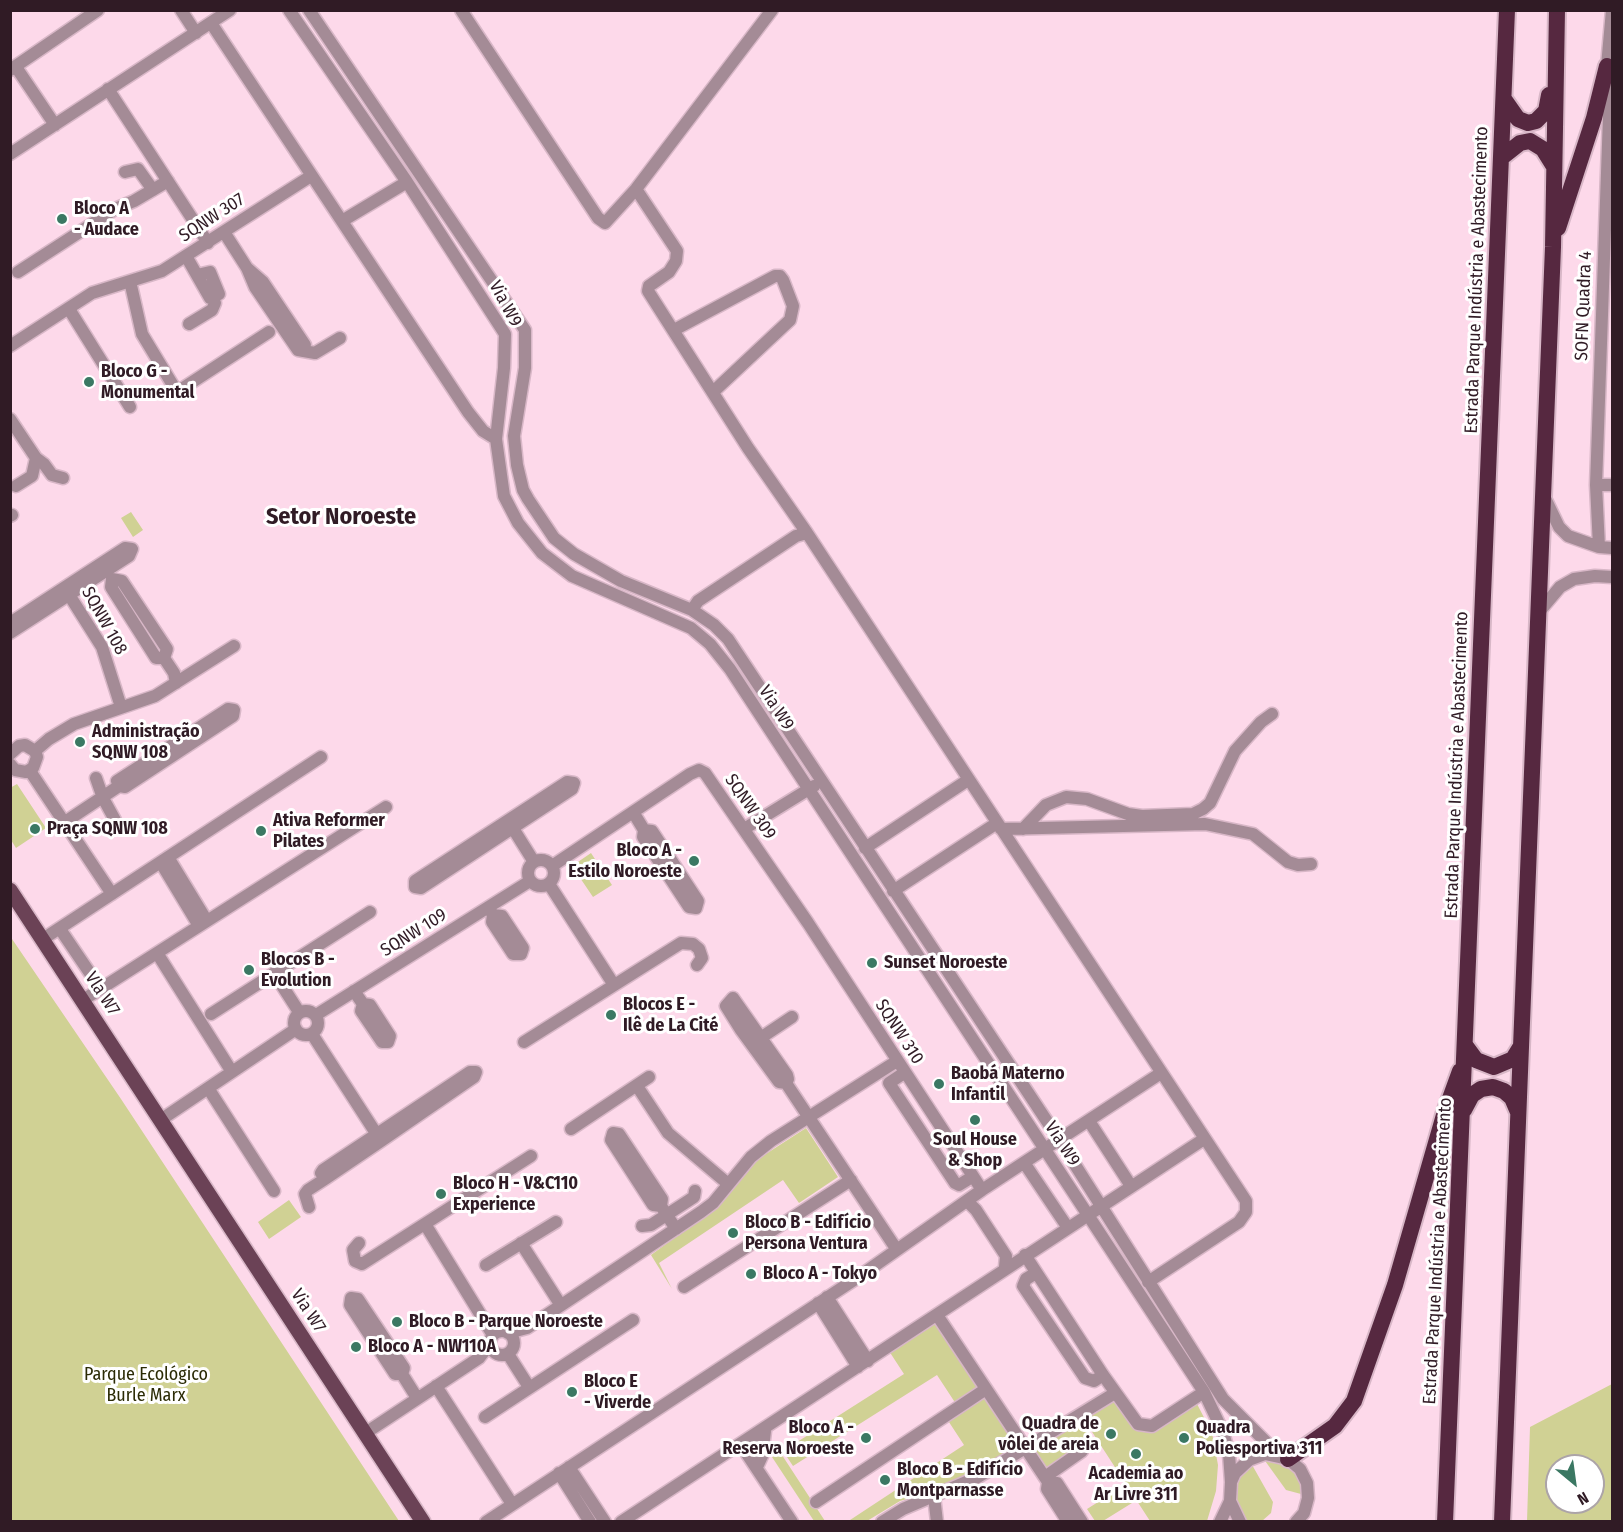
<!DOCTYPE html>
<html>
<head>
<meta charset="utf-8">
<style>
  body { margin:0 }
  #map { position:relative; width:1623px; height:1532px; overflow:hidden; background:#fdd9ea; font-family:"Fira Sans Condensed",sans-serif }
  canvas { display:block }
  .frame { position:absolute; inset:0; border:12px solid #301b25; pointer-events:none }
  .north { position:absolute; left:1545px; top:1454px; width:60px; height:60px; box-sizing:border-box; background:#fff; border:2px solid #aca4a8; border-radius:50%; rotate:151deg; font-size:16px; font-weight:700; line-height:24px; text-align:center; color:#301b25 }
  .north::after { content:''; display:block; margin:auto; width:21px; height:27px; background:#3b7863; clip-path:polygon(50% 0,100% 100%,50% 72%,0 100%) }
</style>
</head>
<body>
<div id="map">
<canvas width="1623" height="1532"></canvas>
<div class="frame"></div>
<div class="north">N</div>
</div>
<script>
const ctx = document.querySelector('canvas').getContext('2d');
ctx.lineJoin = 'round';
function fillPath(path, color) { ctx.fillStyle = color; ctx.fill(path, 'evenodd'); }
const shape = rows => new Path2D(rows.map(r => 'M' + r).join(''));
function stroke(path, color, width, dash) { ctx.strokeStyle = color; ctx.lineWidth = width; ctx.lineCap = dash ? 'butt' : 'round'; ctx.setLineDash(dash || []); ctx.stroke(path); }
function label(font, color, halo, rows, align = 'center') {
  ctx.font = font + ' "Fira Sans Condensed",sans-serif'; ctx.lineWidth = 6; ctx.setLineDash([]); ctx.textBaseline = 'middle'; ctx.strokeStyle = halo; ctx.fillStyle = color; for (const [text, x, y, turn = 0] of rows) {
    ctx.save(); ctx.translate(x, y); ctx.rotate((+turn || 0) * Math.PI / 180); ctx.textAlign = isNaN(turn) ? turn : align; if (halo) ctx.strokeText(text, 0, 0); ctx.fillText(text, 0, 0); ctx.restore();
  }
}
fillPath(shape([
  [131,512,143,530,133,537,121,518],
  [17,784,46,828,16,848,11,840,10,788],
  [591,853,612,885,593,897,572,866],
  [10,936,121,1099,399,1521,11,1521],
  [806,1128,838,1177,799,1203,783,1180,659,1263,672,1289,651,1255,719,1205,755,1161],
  [289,1200,301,1217,269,1239,258,1222],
  [937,1320,982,1387,956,1404,937,1375,793,1466,783,1451,904,1374,889,1351],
  [1612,1384,1612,1521,1527,1521,1530,1427],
  [1557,1466,1593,1466,1593,1502,1557,1502],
  [986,1394,1022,1451,932,1492,900,1501,867,1521,847,1522,964,1445,947,1419],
  [1115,1397,1141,1429,1196,1402,1212,1433,1218,1465,1216,1491,1207,1521,1150,1521,1083,1418],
  [1081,1420,1093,1439,1048,1470,1035,1450],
  [780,1452,825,1521,814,1521,772,1457],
  [1263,1458,1279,1460,1293,1470,1308,1491,1301,1494,1286,1490],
  [1251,1463,1273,1502,1271,1513,1262,1521,1245,1521,1232,1503,1235,1480],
  [1122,1487,1132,1503,1103,1521,1095,1521,1087,1509]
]), '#d0d194');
const minor = shape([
  [181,10,196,33],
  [289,10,407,182,505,334,504,368,496,439,504,496,518,523,542,553,572,576,691,628,710,644,730,669,1204,1392,1223,1432,1229,1454,1231,1482],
  [309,10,525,330,525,368,514,436,517,465,523,490,528,499,554,538,574,554,621,581,692,610,714,625,728,639,1060,1141,1223,1399,1280,1456],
  [461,10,598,218,605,223,636,189,772,10],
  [211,23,468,412,483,431,496,439],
  [16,67,55,125],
  [10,70,98,10],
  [108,89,208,243],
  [10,154,230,10],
  [125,172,138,169,153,190],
  [636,189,677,251,676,261,669,272,649,286,648,291,748,448,807,533,1246,1201,1246,1212,1239,1222,1148,1282],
  [342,221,407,182],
  [224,232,247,268,255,287,298,350,315,353,340,338],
  [186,256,210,298,219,294,210,272,197,275],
  [247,268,263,282,305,345,303,351],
  [18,272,115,209,134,201,168,181],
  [130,281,142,334,177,392,269,332],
  [69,309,130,407],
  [189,324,212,310,215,303,213,298],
  [674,330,775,276,780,276,783,280,793,306,790,320,713,392],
  [10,346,92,293,162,271,311,176],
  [10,419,36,458,44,464,52,475,63,478],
  [1596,485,1612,485],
  [16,486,32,476,36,458],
  [1545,498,1559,527,1568,536,1599,547,1612,548],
  [10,516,12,515],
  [1599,547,1596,485,1609,116,1607,66,1612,10],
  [112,579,122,581,167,649,164,658,156,658,111,587,112,579],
  [66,590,102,647,121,707],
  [692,610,698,601,796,536,807,533],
  [1538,613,1560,587,1574,579,1595,576,1612,577],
  [10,623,125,548,132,549,129,556,10,633],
  [164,658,174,673,176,683],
  [228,709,234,710,233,716,125,787,119,786,117,781,228,709],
  [35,751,49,739,74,724,155,696,234,646],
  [10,754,19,746,25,745,35,751,37,757,33,768,26,772,15,770,10,764],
  [30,771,112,894],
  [96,778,103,798,115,820],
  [567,782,574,783,572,789,421,888,415,887,415,881,567,782],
  [633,812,644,830,643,837,689,907,696,908,698,901,652,831,644,830],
  [65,822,119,786],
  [509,822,534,862],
  [744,829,814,786],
  [1001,829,1205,824,1253,834,1288,862,1298,865,1311,864],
  [1023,829,1046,805,1066,797,1087,799,1128,814,1142,816,1193,814,1203,809,1210,803,1235,751,1261,722,1272,714],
  [865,848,968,780],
  [168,857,207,921],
  '528 873a13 13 0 1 1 26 0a13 13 0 1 1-26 0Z',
  [161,863,199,926],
  [552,866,690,774,699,770,705,773,808,923,982,1190],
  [549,884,614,985],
  [893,891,997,823],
  [489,908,493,915,492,922,513,954,521,954,523,948,502,916,493,915],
  [60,929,100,988],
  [43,939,321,757],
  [157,953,232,1072],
  [274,973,299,1012],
  [354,991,363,1004,370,1005,390,1036,388,1042,382,1042,361,1011,363,1004],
  [83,1000,386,807],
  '294 1023a12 12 0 1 1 24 0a12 12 0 1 1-24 0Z',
  [211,1014,370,912],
  [316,1015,530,881],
  [312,1034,381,1141],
  [762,1037,792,1017],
  [524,1042,681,943,693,944,699,949,702,958,697,965],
  [904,1073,889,1083,955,1183,959,1185,972,1177],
  [786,1083,779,1082,741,1030,726,1006,733,998,787,1075,788,1079,786,1083,897,1250],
  [637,1086,668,1133,727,1183],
  [208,1088,274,1191],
  [162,1119,296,1029],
  [1089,1121,1131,1186],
  [571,1129,649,1077],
  [1025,1164,1068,1228],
  [967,1201,976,1210,1006,1256,1005,1267],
  [661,1206,653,1205,611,1140,613,1133,619,1134,662,1199,661,1206,676,1229],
  [309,1207,305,1194,308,1190,325,1179,381,1141,474,1077,476,1072,470,1072,323,1170,321,1173,325,1179],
  [425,1224,493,1335],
  [642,1226,651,1225,688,1201,694,1197,695,1191],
  [359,1243,353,1250,355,1261,362,1264,531,1156],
  [521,1243,560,1304],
  [1025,1255,1103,1375,1138,1424,1152,1426,1204,1392],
  [486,1265,556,1222],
  [1036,1273,1026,1279,1023,1286,1085,1378,1094,1381,1103,1375],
  [684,1287,851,1180],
  [827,1297,868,1361],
  [818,1303,858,1367],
  [937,1315,1048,1482,1047,1489,1068,1522],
  '490 1343a12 12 0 1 1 24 0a12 12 0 1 1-24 0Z',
  [508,1333,527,1328,701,1212,713,1203,751,1157,771,1141,897,1061],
  [508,1354,529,1387],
  [402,1374,404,1368,358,1299,351,1298,350,1305,395,1374,402,1374,417,1398],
  [436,1386,512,1504],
  [485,1417,633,1320],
  [364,1434,479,1358,489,1345],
  [758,1440,747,1449,747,1454,792,1522],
  [569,1467,605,1522],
  [757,1467,762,1456,765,1431],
  [559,1473,590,1522],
  [1045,1477,1082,1451],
  [1048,1482,1057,1483,1082,1522],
  [934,1496,937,1522],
  [1230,1501,1240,1522],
  [816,1502,986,1389],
  [486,1522,857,1278,982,1190,1161,1073],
  [621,1522,1204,1139],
  [882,1522,903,1509,978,1477,1115,1393],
  [1220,1522,1230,1501,1231,1482,1235,1473,1249,1460,1265,1454,1288,1459,1300,1469,1307,1483,1308,1498,1304,1513,1296,1522]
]);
const major = shape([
  [10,890,423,1522]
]);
const highway = shape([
  [1504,99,1518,119,1528,123,1536,121,1546,111,1549,95],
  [1501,158,1520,143,1530,141,1543,149,1553,165],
  [1558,228,1594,118,1607,66],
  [1465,1045,1476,1060,1494,1067,1513,1059,1521,1046],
  [1464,1110,1472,1095,1481,1089,1493,1087,1504,1091,1512,1098,1518,1112],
  [1288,1459,1335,1426,1354,1401,1395,1285,1444,1115,1460,1071],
  [1445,1522,1507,10],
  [1502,1522,1553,247,1557,10]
]);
stroke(minor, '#d8b7c7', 15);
stroke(major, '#d8b7c7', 18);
stroke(highway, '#d8b7c7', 20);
stroke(minor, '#a48b96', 12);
stroke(major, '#6b4256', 15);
stroke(highway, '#562840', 16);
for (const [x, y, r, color] of [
  [62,219,6,"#3b7863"],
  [89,382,6,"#3b7863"],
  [80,742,6,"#3b7863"],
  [35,829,6,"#3b7863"],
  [261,831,6,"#3b7863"],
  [694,861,6,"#3b7863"],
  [872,963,6,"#3b7863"],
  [249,970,6,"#3b7863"],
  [611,1015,6,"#3b7863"],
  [939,1084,6,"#3b7863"],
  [975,1120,6,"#3b7863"],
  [441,1194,6,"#3b7863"],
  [733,1233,6,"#3b7863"],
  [751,1274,6,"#3b7863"],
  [397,1322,6,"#3b7863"],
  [356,1347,6,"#3b7863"],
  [572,1392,6,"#3b7863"],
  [1111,1434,6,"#3b7863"],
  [866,1438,6,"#3b7863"],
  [1184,1438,6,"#3b7863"],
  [1136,1454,6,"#3b7863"],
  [885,1480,6,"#3b7863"]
]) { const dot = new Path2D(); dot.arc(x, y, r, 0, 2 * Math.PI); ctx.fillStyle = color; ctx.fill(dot); stroke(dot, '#fff', 2); }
label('bold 18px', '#301b25', '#fff', [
  ["Bloco A",74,209],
  ["- Audace",74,230],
  ["Bloco G -",101,372],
  ["Monumental",101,393],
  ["Administração",92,732],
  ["SQNW 108",92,753],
  ["Ativa Reformer",273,821],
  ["Pilates",273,842],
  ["Praça SQNW 108",47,829],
  ["Bloco A -",682,851,"right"],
  ["Estilo Noroeste",682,872,"right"],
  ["Blocos B -",261,960],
  ["Evolution",261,981],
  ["Sunset Noroeste",884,963],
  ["Blocos E -",623,1005],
  ["Ilê de La Cité",623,1026],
  ["Baobá Materno",951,1074],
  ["Infantil",951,1095],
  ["Soul House",975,1140,"center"],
  ["& Shop",975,1161,"center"],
  ["Bloco H - V&C110",453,1184],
  ["Experience",453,1205],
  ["Bloco B - Edifício",745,1223],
  ["Persona Ventura",745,1244],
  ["Bloco A - Tokyo",763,1274],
  ["Bloco B - Parque Noroeste",409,1322],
  ["Bloco A - NW110A",368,1347],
  ["Bloco E",584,1382],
  ["- Viverde",584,1403],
  ["Quadra de",1099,1424,"right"],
  ["vôlei de areia",1099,1445,"right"],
  ["Bloco A -",854,1428,"right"],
  ["Reserva Noroeste",854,1449,"right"],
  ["Quadra",1196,1428],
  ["Poliesportiva 311",1196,1449],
  ["Bloco B - Edifício",897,1470],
  ["Montparnasse",897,1491],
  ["Academia ao",1136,1474,"center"],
  ["Ar Livre 311",1136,1495,"center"]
], 'left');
label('18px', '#301b25', '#fff', [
  ["SQNW 307",212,218,-33],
  ["Estrada Parque Indústria e Abastecimento",1477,280,-88],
  ["Via W9",505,304,62],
  ["SOFN Quadra 4",1584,306,-88],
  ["SQNW 108",104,621,61],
  ["Via W9",776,708,57],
  ["Estrada Parque Indústria e Abastecimento",1457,765,-88],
  ["SQNW 309",750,807,55],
  ["SQNW 109",414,933,-32],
  ["Vla W7",102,994,57],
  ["SQNW 310",899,1032,57],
  ["Via W9",1062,1144,57],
  ["Estrada Parque Indústria e Abastecimento",1438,1251,-87],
  ["Via W7",308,1311,57]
]);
label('18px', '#2b2b05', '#fff', [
  ["Parque Ecológico",146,1375],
  ["Burle Marx",146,1396]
]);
label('bold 24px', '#301b25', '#fff', [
  ["Setor Noroeste",341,517]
]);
</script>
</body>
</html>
